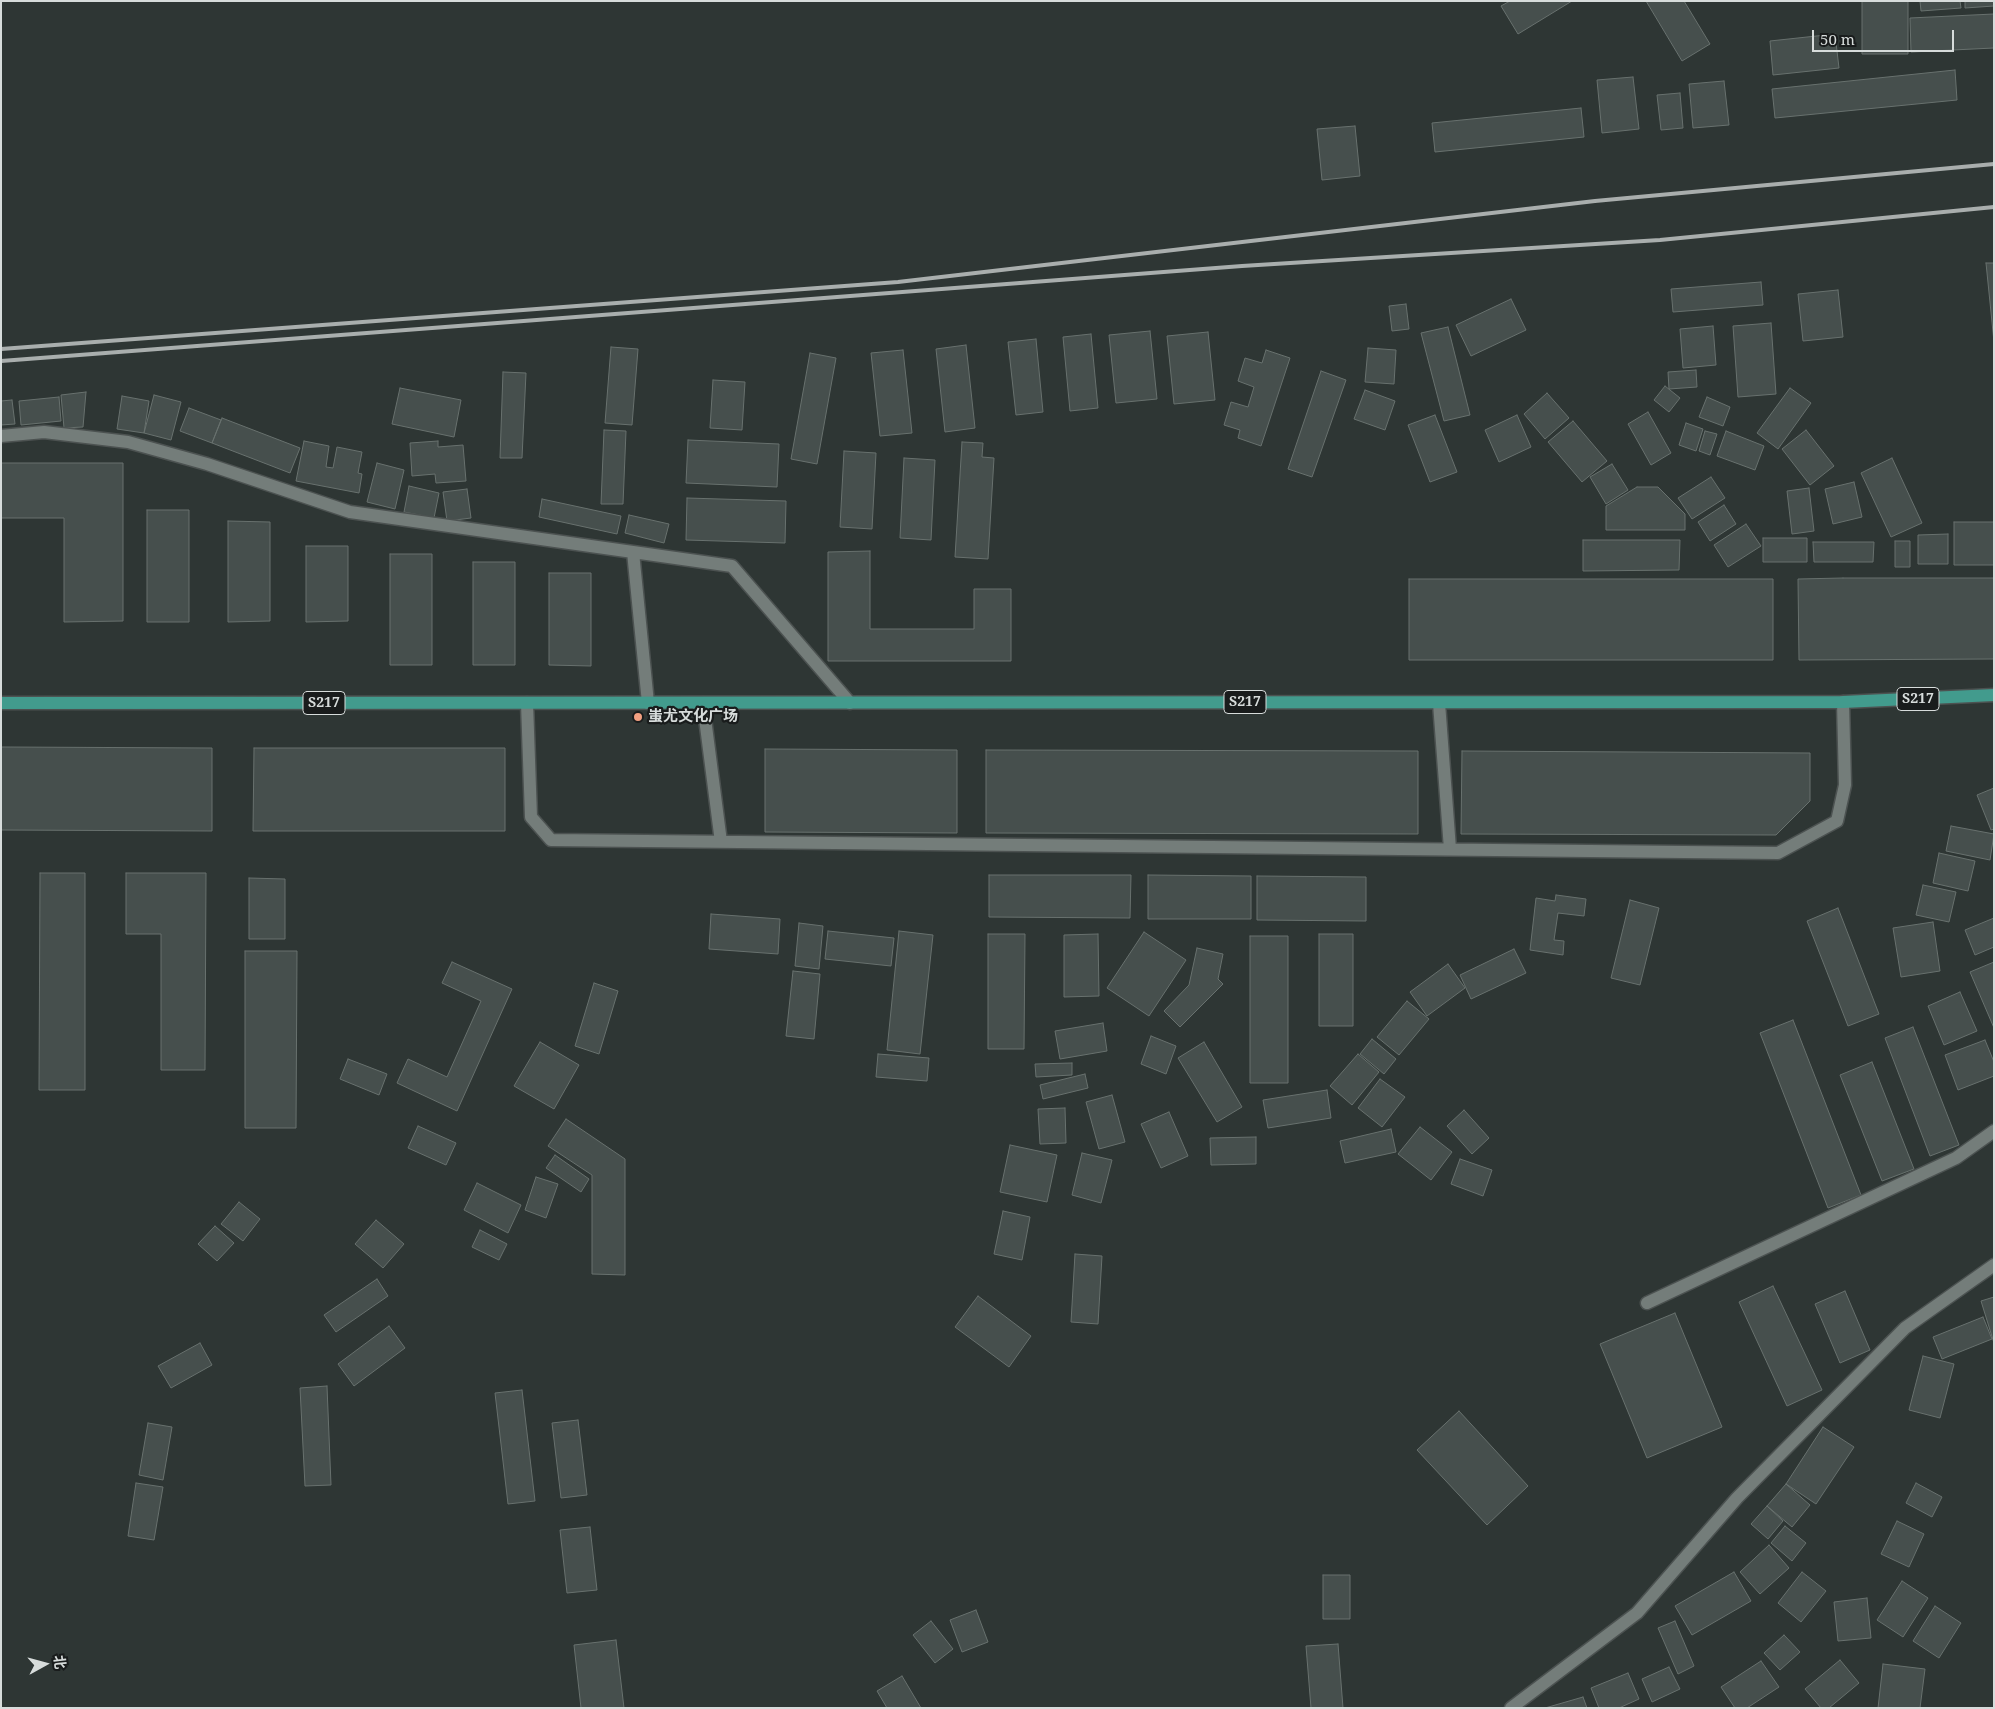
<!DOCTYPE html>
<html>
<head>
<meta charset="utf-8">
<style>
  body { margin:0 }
  #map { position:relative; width:1995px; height:1709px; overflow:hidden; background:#2e3634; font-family:"Noto Serif","Noto Sans SC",serif }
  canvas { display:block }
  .frame { position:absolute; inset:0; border:2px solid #d7dcdb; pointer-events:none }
  .north { position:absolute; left:20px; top:1639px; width:50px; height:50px; -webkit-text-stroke:4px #191c1c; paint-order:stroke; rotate:83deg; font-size:14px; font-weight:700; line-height:20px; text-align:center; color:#d7dcdb }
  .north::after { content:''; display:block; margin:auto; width:18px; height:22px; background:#d7dcdb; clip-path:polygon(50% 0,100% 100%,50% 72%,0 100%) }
  .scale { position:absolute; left:1812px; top:30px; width:142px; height:22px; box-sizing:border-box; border:2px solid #d7dcdb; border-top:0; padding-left:6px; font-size:15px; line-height:18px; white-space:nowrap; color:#d7dcdb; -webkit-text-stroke:4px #191c1c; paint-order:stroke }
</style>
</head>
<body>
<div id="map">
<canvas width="1995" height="1709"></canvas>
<div class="frame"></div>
<div class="north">北</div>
<div class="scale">50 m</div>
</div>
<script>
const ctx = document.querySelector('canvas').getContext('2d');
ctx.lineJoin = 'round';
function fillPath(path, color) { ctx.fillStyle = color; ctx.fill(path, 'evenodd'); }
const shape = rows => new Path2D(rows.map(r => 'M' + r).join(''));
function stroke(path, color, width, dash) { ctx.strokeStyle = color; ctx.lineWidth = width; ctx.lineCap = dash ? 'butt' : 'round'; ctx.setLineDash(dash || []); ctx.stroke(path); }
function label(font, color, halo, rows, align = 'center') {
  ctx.font = font + ' "Noto Serif","Noto Sans SC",serif'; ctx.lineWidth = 4.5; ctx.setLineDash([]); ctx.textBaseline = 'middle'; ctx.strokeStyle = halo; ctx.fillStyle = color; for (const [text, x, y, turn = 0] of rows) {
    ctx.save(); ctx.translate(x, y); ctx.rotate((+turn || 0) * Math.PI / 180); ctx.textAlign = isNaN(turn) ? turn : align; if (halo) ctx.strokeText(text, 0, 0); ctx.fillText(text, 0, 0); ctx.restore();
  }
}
const building = shape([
  [1510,1,1572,1,1518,34,1501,6,1510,1],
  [1646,1,1684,1,1710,44,1682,61,1646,1],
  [1862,1,1908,1,1908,54,1862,54,1862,1],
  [1920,1,1960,1,1961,8,1921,11,1920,1],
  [1965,1,1994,1,1994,6,1965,8,1965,1],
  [1994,14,1994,48,1911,52,1910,18,1994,14],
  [1835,34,1839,68,1773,75,1770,41,1835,34],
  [1955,70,1957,100,1775,118,1772,89,1955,70],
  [1633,77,1639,129,1602,133,1597,80,1633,77],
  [1724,81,1729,125,1693,128,1689,84,1724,81],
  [1680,93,1683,128,1661,130,1657,95,1680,93],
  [1581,108,1584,137,1435,152,1432,123,1581,108],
  [1355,126,1360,176,1322,180,1317,129,1355,126],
  [1986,263,1994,263,1994,342,1986,263],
  [1761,282,1763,305,1673,312,1671,289,1761,282],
  [1838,290,1843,337,1803,341,1798,294,1838,290],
  [1511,299,1526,330,1471,356,1456,325,1511,299],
  [1406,304,1409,329,1392,331,1389,306,1406,304],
  [1771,323,1776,394,1738,397,1733,326,1771,323],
  [1713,326,1716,365,1683,368,1680,329,1713,326],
  [1448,327,1470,415,1444,421,1421,333,1448,327],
  [1150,331,1157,399,1116,403,1109,335,1150,331],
  [1208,332,1215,400,1174,404,1167,336,1208,332],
  [1091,334,1098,408,1070,411,1063,337,1091,334],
  [1036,339,1043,412,1016,415,1008,342,1036,339],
  [966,345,975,428,945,432,936,349,966,345],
  [611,347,638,349,632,425,605,423,611,347],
  [1368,348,1396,350,1394,384,1365,382,1368,348],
  [903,350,912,433,880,436,871,353,903,350],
  [1266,350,1290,358,1261,446,1238,438,1240,430,1224,425,1231,402,1248,407,1254,387,1238,381,1245,358,1262,363,1266,350],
  [810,353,836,358,817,464,791,459,810,353],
  [1696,370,1697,387,1669,389,1668,372,1696,370],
  [1321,371,1346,380,1312,477,1288,469,1321,371],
  [503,372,526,373,522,458,500,458,503,372],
  [713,380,745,382,742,430,710,428,713,380],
  [1665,386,1680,398,1669,412,1654,400,1665,386],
  [400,388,461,400,454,437,392,424,400,388],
  [1790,388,1811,403,1778,449,1757,433,1790,388],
  [1365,390,1395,401,1385,430,1354,419,1365,390],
  [86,392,83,427,64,428,61,395,86,392],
  [1547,393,1569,418,1545,439,1524,414,1547,393],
  [154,395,181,402,171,440,144,433,154,395],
  [122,396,149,401,144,433,117,429,122,396],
  [59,397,61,421,21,425,19,401,59,397],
  [1707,397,1730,407,1723,426,1699,417,1707,397],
  [12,400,15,424,1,425,1,401,12,400],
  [189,408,221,420,212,443,180,431,189,408],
  [1648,412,1671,453,1651,465,1628,424,1648,412],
  [1435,415,1457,472,1430,482,1408,425,1435,415],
  [1517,415,1531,447,1499,462,1485,430,1517,415],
  [222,418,300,448,290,473,212,443,222,418],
  [1573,421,1607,461,1582,482,1548,442,1573,421],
  [1686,423,1703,429,1696,451,1679,445,1686,423],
  [604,430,626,431,623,504,601,504,604,430],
  [1806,430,1834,466,1810,485,1782,449,1806,430],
  [1705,431,1717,434,1710,455,1699,451,1705,431],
  [1726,431,1764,446,1755,470,1717,456,1726,431],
  [688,440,779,444,777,487,686,483,688,440],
  [304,441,329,446,326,467,333,468,337,447,362,452,358,473,362,474,359,493,296,481,304,441],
  [438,441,438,447,463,445,466,481,436,483,435,474,412,476,410,443,438,441],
  [962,442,983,443,982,457,994,458,988,559,955,557,962,442],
  [844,451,876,453,872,529,840,527,844,451],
  [904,458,935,460,931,540,900,538,904,458],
  [1892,458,1922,523,1891,537,1861,473,1892,458],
  [1,463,123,463,123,621,64,622,64,518,1,518,1,463],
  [377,463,404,470,395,509,367,502,377,463],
  [1612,464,1628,490,1606,504,1590,477,1612,464],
  [1711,477,1725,498,1692,519,1678,498,1711,477],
  [1854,482,1862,517,1833,524,1825,489,1854,482],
  [409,486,439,493,434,518,404,512,409,486],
  [1637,487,1658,487,1685,514,1685,530,1606,530,1606,506,1637,487],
  [1809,488,1814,531,1792,534,1787,491,1809,488],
  [467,489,471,518,447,521,443,492,467,489],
  [687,498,786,501,785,543,686,540,687,498],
  [542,499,621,516,617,534,539,517,542,499],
  [1724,505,1736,524,1710,541,1698,522,1724,505],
  [147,510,189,510,189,622,147,622,147,510],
  [629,515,669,524,664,543,625,533,629,515],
  [228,521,270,522,270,621,228,622,228,521],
  [1954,522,1994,522,1994,565,1954,565,1954,522],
  [1746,524,1761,546,1728,567,1714,545,1746,524],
  [1948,534,1948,564,1918,564,1918,535,1948,534],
  [1763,538,1807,538,1807,562,1763,562,1763,538],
  [1583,540,1680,540,1679,570,1583,571,1583,540],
  [1895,541,1910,541,1910,567,1895,567,1895,541],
  [1813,542,1874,542,1873,562,1814,562,1813,542],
  [306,546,348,546,348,621,306,622,306,546],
  [870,551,870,629,974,629,974,589,1011,589,1011,661,828,661,828,552,870,551],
  [390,554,432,554,432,665,390,665,390,554],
  [473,562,515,562,515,665,473,665,473,562],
  [549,573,591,573,591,666,549,665,549,573],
  [1843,578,1994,578,1994,659,1799,660,1798,579,1843,578],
  [1409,579,1773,579,1773,660,1409,660,1409,579],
  [1,747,212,748,212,831,1,830,1,747],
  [254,748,505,748,505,831,253,831,254,748],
  [765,749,957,750,957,833,765,832,765,749],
  [986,750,1418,751,1418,834,986,833,986,750],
  [1462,751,1810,753,1810,801,1776,835,1461,834,1462,751],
  [1994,788,1994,829,1991,830,1977,795,1994,788],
  [1951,826,1994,834,1990,860,1946,851,1951,826],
  [1939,853,1975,861,1968,891,1933,883,1939,853],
  [40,873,85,873,85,1090,39,1090,40,873],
  [126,873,206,873,205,1070,161,1070,161,934,126,934,126,873],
  [989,875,1131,875,1130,918,989,917,989,875],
  [1148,875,1251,876,1251,919,1148,919,1148,875],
  [1257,876,1366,877,1366,921,1257,920,1257,876],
  [249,878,285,879,285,939,249,939,249,878],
  [1923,885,1956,892,1949,922,1916,915,1923,885],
  [1556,895,1586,899,1584,916,1558,913,1554,940,1564,941,1563,955,1530,950,1536,898,1555,901,1556,895],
  [1630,900,1659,908,1640,985,1611,978,1630,900],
  [1838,908,1879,1014,1848,1026,1807,921,1838,908],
  [711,914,780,919,778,954,709,949,711,914],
  [1994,918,1994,947,1975,955,1965,930,1994,918],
  [1933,922,1940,971,1901,977,1893,928,1933,922],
  [799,923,823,926,819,969,795,966,799,923],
  [828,931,894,938,891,966,825,959,828,931],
  [899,931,933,935,920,1054,887,1050,899,931],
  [1144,932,1186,960,1149,1016,1107,988,1144,932],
  [988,934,1025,934,1024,1049,988,1049,988,934],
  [1098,934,1099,996,1064,997,1064,935,1098,934],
  [1319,934,1353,934,1353,1026,1319,1026,1319,934],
  [1250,936,1288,936,1288,1083,1250,1083,1250,936],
  [1197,948,1223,954,1218,979,1223,984,1180,1027,1164,1011,1189,985,1197,948],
  [1514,949,1526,973,1471,999,1460,975,1514,949],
  [245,951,297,951,296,1128,245,1128,245,951],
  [452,962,512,989,457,1111,397,1083,408,1059,447,1077,481,1001,442,983,452,962],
  [1994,962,1994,1028,1970,972,1994,962],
  [1448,964,1465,988,1427,1016,1410,992,1448,964],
  [793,971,820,974,814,1039,786,1036,793,971],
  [594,983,618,991,599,1054,575,1046,594,983],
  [1960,992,1977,1031,1944,1045,1928,1006,1960,992],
  [1407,1001,1429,1019,1399,1055,1377,1037,1407,1001],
  [1793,1020,1861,1195,1828,1208,1760,1033,1793,1020],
  [1103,1023,1107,1051,1060,1059,1055,1031,1103,1023],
  [1913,1027,1959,1145,1930,1156,1885,1038,1913,1027],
  [1151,1036,1176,1046,1166,1074,1141,1064,1151,1036],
  [1372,1039,1396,1059,1384,1074,1360,1054,1372,1039],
  [1985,1040,1994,1062,1994,1076,1958,1090,1945,1055,1985,1040],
  [540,1042,579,1065,554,1109,514,1086,540,1042],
  [1204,1042,1242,1107,1217,1122,1178,1058,1204,1042],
  [878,1054,929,1058,927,1081,876,1077,878,1054],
  [1358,1054,1379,1072,1352,1105,1330,1086,1358,1054],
  [348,1059,387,1074,379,1095,340,1079,348,1059],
  [1872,1062,1914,1169,1882,1181,1840,1075,1872,1062],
  [1072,1063,1072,1075,1036,1077,1035,1064,1072,1063],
  [1085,1074,1088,1088,1043,1099,1040,1085,1085,1074],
  [1380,1079,1405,1097,1382,1127,1358,1108,1380,1079],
  [1327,1090,1331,1118,1268,1128,1263,1100,1327,1090],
  [1112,1095,1125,1142,1099,1149,1086,1102,1112,1095],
  [1065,1108,1066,1143,1040,1144,1038,1109,1065,1108],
  [1464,1110,1489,1138,1472,1154,1447,1126,1464,1110],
  [1169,1112,1188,1156,1161,1168,1141,1124,1169,1112],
  [566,1119,625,1159,625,1275,592,1274,592,1175,548,1146,566,1119],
  [418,1126,456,1143,446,1165,408,1148,418,1126],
  [1420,1127,1452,1152,1431,1180,1398,1154,1420,1127],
  [1391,1129,1396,1152,1345,1163,1340,1141,1391,1129],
  [1256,1137,1256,1164,1211,1165,1210,1138,1256,1137],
  [1010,1145,1057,1155,1047,1202,1000,1192,1010,1145],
  [1082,1153,1112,1160,1101,1203,1072,1195,1082,1153],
  [555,1155,589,1179,581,1192,546,1168,555,1155],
  [1460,1159,1492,1170,1483,1196,1451,1184,1460,1159],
  [536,1177,558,1184,546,1218,525,1210,536,1177],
  [477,1183,521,1205,508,1233,464,1210,477,1183],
  [239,1202,260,1219,243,1241,221,1224,239,1202],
  [1003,1211,1030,1217,1022,1260,994,1254,1003,1211],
  [376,1220,404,1244,383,1268,355,1244,376,1220],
  [215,1226,234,1243,217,1261,198,1244,215,1226],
  [480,1230,507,1244,499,1260,472,1247,480,1230],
  [1075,1254,1102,1256,1098,1324,1071,1322,1075,1254],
  [377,1279,388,1296,336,1332,324,1315,377,1279],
  [1773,1286,1822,1390,1787,1406,1739,1302,1773,1286],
  [1845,1291,1870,1350,1840,1363,1815,1304,1845,1291],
  [978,1296,1031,1336,1009,1367,955,1327,978,1296],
  [1994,1297,1994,1343,1981,1301,1994,1297],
  [1675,1313,1722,1427,1647,1458,1600,1344,1675,1313],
  [1983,1317,1992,1339,1942,1359,1933,1337,1983,1317],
  [389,1326,405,1348,354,1386,338,1364,389,1326],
  [200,1343,212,1365,171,1388,158,1366,200,1343],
  [1923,1356,1954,1364,1940,1418,1909,1410,1923,1356],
  [327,1386,331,1485,305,1486,300,1388,327,1386],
  [522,1390,535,1501,508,1504,495,1393,522,1390],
  [1459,1411,1528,1486,1487,1525,1417,1450,1459,1411],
  [578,1420,587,1495,561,1498,552,1423,578,1420],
  [148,1423,172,1427,163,1480,139,1475,148,1423],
  [1823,1427,1854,1447,1816,1504,1786,1484,1823,1427],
  [136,1483,163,1487,154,1540,128,1536,136,1483],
  [1916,1483,1942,1497,1932,1517,1906,1503,1916,1483],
  [1786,1484,1810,1505,1792,1527,1767,1506,1786,1484],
  [1767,1506,1783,1521,1768,1539,1751,1524,1767,1506],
  [1897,1521,1924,1534,1909,1567,1881,1554,1897,1521],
  [1785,1526,1806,1543,1792,1561,1771,1543,1785,1526],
  [590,1527,597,1590,567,1593,560,1530,590,1527],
  [1769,1545,1789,1568,1760,1594,1740,1572,1769,1545],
  [1734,1572,1751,1601,1692,1635,1675,1606,1734,1572],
  [1802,1572,1826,1591,1801,1622,1778,1603,1802,1572],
  [1323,1575,1350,1575,1350,1619,1323,1619,1323,1575],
  [1902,1581,1928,1598,1903,1637,1877,1620,1902,1581],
  [1867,1598,1871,1638,1838,1641,1834,1602,1867,1598],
  [1935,1606,1961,1623,1939,1658,1913,1641,1935,1606],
  [976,1610,988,1642,962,1652,950,1620,976,1610],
  [931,1621,953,1649,935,1663,913,1635,931,1621],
  [1675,1621,1694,1666,1678,1674,1658,1628,1675,1621],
  [1784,1635,1800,1652,1780,1670,1764,1653,1784,1635],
  [616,1640,624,1708,581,1708,574,1645,616,1640],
  [1338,1644,1343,1708,1311,1708,1306,1646,1338,1644],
  [1840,1660,1859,1683,1829,1708,1821,1708,1805,1689,1840,1660],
  [1761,1661,1779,1687,1747,1708,1735,1708,1721,1687,1761,1661],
  [1883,1664,1925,1669,1920,1708,1878,1708,1883,1664],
  [1669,1667,1680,1689,1652,1702,1642,1679,1669,1667],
  [1628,1673,1639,1699,1619,1708,1599,1708,1591,1688,1628,1673],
  [902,1676,921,1708,887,1708,877,1691,902,1676],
  [1583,1697,1587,1708,1545,1708,1583,1697]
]);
fillPath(building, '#464f4d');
stroke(building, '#68716e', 1);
const minor = shape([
  [1,436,44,432,128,442,207,464,350,512,732,566,850,703],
  [633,552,648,703],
  [527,703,531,817,551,840,1778,853,1837,821,1845,785,1843,702],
  [703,703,721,842],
  [1439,703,1450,849],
  [1647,1303,1956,1158,1994,1131],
  [1511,1708,1637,1613,1737,1498,1905,1328,1994,1265]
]);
const major = shape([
  [1,703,1843,702,1994,695]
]);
stroke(minor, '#4c5251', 15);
stroke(major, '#4c5251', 15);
stroke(minor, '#747d7a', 12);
stroke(major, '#429b8d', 12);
stroke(shape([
  [1,349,898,282,1595,201,1994,164],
  [1,361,1242,266,1660,240,1994,207]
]), '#a9aead', 4);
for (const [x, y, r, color] of [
  [638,717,5,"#f2a081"]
]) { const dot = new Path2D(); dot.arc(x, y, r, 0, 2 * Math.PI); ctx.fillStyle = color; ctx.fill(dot); stroke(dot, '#191c1c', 2); }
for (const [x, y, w] of [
  [1918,699,42],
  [1245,702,42],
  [324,703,42]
]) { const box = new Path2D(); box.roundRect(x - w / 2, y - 11.5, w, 23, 4); ctx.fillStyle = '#191c1c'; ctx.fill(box); stroke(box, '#d7dcdb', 1); }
label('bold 14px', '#d7dcdb', null, [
  ["S217",1918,699],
  ["S217",1245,702],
  ["S217",324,703]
]);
label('bold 15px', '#d7dcdb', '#191c1c', [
  ["蚩尤文化广场",648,717]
], 'left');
</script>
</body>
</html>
